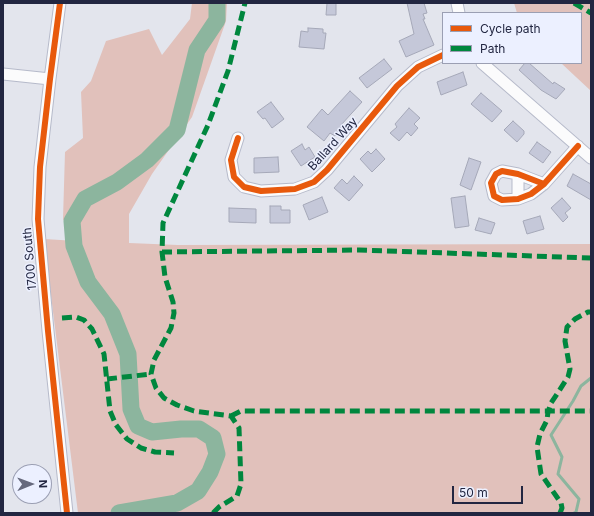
<!DOCTYPE html>
<html>
<head>
<meta charset="utf-8">
<style>
  body { margin:0 }
  #map { position:relative; width:594px; height:516px; overflow:hidden; background:#e3e5ed; font-family:Inter,sans-serif }
  canvas { display:block }
  .frame { position:absolute; inset:0; border:4px solid #222641; pointer-events:none }
  .legend { position:absolute; left:442px; top:12px; width:140px; height:52px; box-sizing:border-box; background:#ecf0ff; border:1px solid #9b9fb3; margin:0; padding:5px 7px; list-style:none; font-size:12px; color:#222641 }
  .legend li { display:flex; align-items:center; gap:8px; height:20px }
  .legend b { width:20px; border:1px solid #9b9fb3 }
  .north { position:absolute; left:12px; top:464px; width:40px; height:40px; box-sizing:border-box; background:#ecf0ff; border:1px solid #9b9fb3; border-radius:50%; rotate:89deg; font-size:11px; font-weight:700; line-height:16px; text-align:center; color:#222641 }
  .north::after { content:''; display:block; margin:auto; width:14px; height:18px; background:#66697d; clip-path:polygon(50% 0,100% 100%,50% 72%,0 100%) }
  .scale { position:absolute; left:452px; top:486px; width:71px; height:18px; box-sizing:border-box; border:2px solid #222641; border-top:0; padding-left:5px; font-size:12px; line-height:14px; white-space:nowrap; color:#222641; -webkit-text-stroke:3px #ecf0ff; paint-order:stroke }
</style>
</head>
<body>
<div id="map">
<canvas width="594" height="516"></canvas>
<div class="frame"></div>
<ul class="legend">
<li><b style="height:5px;background:#e8590c"></b>Cycle path</li>
<li><b style="height:5px;background:#00873e"></b>Path</li>
</ul>
<div class="north">N</div>
<div class="scale">50 m</div>
</div>
<script>
const ctx = document.querySelector('canvas').getContext('2d');
ctx.lineJoin = 'round';
function fillPath(path, color) { ctx.fillStyle = color; ctx.fill(path, 'evenodd'); }
const shape = rows => new Path2D(rows.map(r => 'M' + r).join(''));
function stroke(path, color, width, dash) { ctx.strokeStyle = color; ctx.lineWidth = width; ctx.lineCap = dash ? 'butt' : 'round'; ctx.setLineDash(dash || []); ctx.stroke(path); }
function label(font, color, halo, rows, align = 'center') {
  ctx.font = font + ' Inter,sans-serif'; ctx.lineWidth = 3; ctx.setLineDash([]); ctx.textBaseline = 'middle'; ctx.strokeStyle = halo; ctx.fillStyle = color; for (const [text, x, y, turn = 0] of rows) {
    ctx.save(); ctx.translate(x, y); ctx.rotate((+turn || 0) * Math.PI / 180); ctx.textAlign = isNaN(turn) ? turn : align; if (halo) ctx.strokeText(text, 0, 0); ctx.fillText(text, 0, 0); ctx.restore();
  }
}
fillPath(shape([
  [192,3,227,3,226,21,192,117,152,174,129,214,129,243,178,245,591,244,591,513,78,513,44,239,77,241,63,219,65,152,83,138,81,92,91,81,106,41,149,29,162,55,190,19],
  [514,3,591,3,591,91,561,63,581,63,581,13,517,13]
]), '#e1c1bb');
stroke(shape([
  [574,513,576,512,579,499,558,474,562,457,551,435,573,401,581,386,591,378]
]), '#8cb59e', 3);
stroke(shape([
  [119,513,177,503,198,491,210,472,217,454,213,438,199,429,181,429,152,432,138,426,131,409,128,354,112,314,88,282,74,246,72,221,85,199,117,182,147,160,177,130,197,50,217,20,217,3]
]), '#8cb59e', 17);
const building = shape([
  [327,3,336,3,336,15,326,15,327,3],
  [407,3,424,3,427,13,423,14,425,19,423,19,434,45,406,57,399,41,414,34,407,3],
  [308,28,323,29,323,33,326,33,324,49,299,47,301,31,308,32,308,28],
  [384,59,392,69,367,88,359,78,384,59],
  [525,63,529,63,553,84,554,82,565,89,556,99,541,90,519,70,525,63],
  [463,72,467,85,441,95,437,82,463,72],
  [350,91,362,102,341,125,343,126,335,136,330,133,324,141,307,127,322,109,328,115,350,91],
  [481,93,502,111,492,122,471,104,481,93],
  [271,102,284,119,272,128,265,118,263,119,257,112,271,102],
  [409,108,420,118,414,124,418,128,411,136,407,132,399,141,390,133,397,127,395,124,409,108],
  [513,121,524,131,524,134,517,142,504,130,513,121],
  [537,142,551,152,543,163,529,153,537,142],
  [302,144,305,150,309,147,315,157,301,166,291,151,302,144],
  [376,149,385,159,372,172,360,159,368,151,371,154,376,149],
  [278,157,279,172,254,173,254,158,278,157],
  [469,158,481,162,471,190,460,185,469,158],
  [573,174,591,184,591,200,567,186,573,174],
  [354,176,363,185,349,201,334,188,342,179,347,184,354,176],
  [465,196,469,226,455,228,451,198,465,196],
  [322,197,328,212,309,220,303,205,322,197],
  [562,198,571,208,565,213,568,217,563,222,551,208,562,198],
  [270,206,281,206,281,210,290,210,290,223,270,223,270,206],
  [229,208,256,209,256,223,229,222,229,208],
  [540,216,544,229,527,234,523,221,540,216],
  [479,218,495,223,491,234,475,230,479,218]
]);
fillPath(building, '#c5c8d9');
stroke(building, '#a5a8b8', 1);
const minor = shape([
  [60,3,50,79,40,167,38,219,48,331,67,513],
  [457,3,459,13],
  [482,63,591,158],
  [3,74,50,79],
  [238,138,231,160,234,177,244,187,261,191,295,189,314,182,327,170,397,86,418,67,443,55],
  [544,184,531,194,518,199,502,200,494,196,491,183,496,174,502,171,518,174,544,184,578,146],
  [518,199,518,174]
]);
stroke(minor, '#b6baca', 13);
stroke(minor, '#fbfbfc', 11);
stroke(shape([
  [574,3,591,13],
  [162,252,359,250,591,258],
  [62,318,76,317,84,320,92,329,104,354,110,411,116,425,127,439,141,448,155,452,174,453],
  [107,379,151,374],
  [231,416,241,411,591,411],
  [213,513,219,507,237,496,241,484,239,428,231,416,194,411,177,405,164,398,156,388,151,374,154,360,171,328,174,313,173,302,165,277,162,252,163,223,208,125,228,71,245,3],
  [560,513,562,508,561,503,541,474,537,447,540,434,547,420,548,412,551,403,559,391,568,377,570,369,565,341,567,327,575,319,588,312,591,312]
]), '#00873e', 5, [10, 5]);
stroke(shape([
  [60,3,50,79,40,167,38,219,48,331,67,513],
  [238,138,231,160,234,177,244,187,261,191,295,189,314,182,327,170,397,86,418,67,443,55],
  [544,184,531,194,518,199,502,200,494,196,491,183,496,174,502,171,518,174,544,184,578,146]
]), '#e8590c', 6);
label('12px', '#222641', '#ecf0ff', [
  ["Ballard Way",333,144,-48],
  ["1700 South",30,259,-95]
]);
</script>
</body>
</html>
